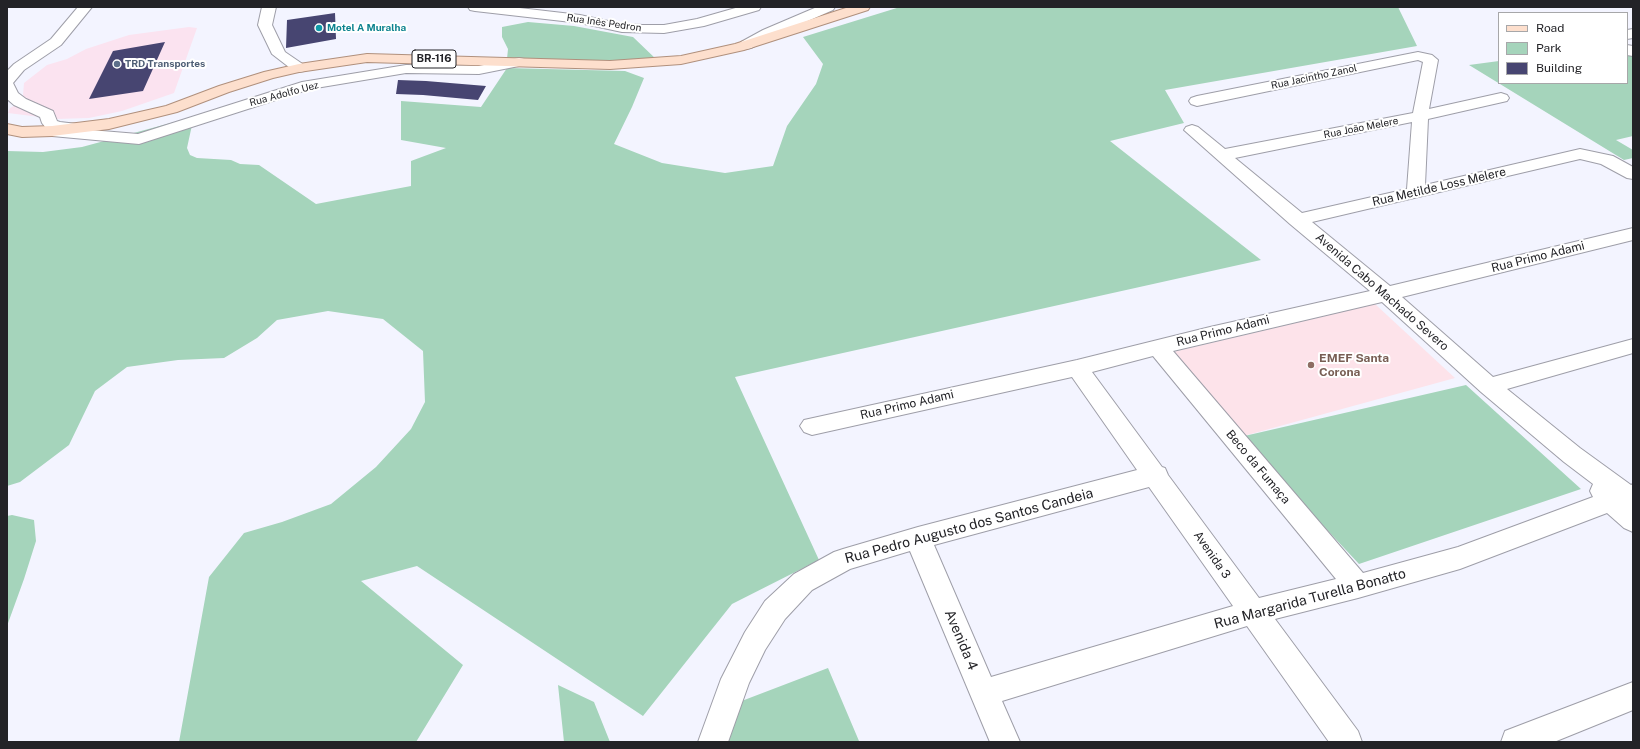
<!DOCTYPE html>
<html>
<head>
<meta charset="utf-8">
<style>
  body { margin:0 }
  #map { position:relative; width:1640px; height:749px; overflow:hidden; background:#f3f4ff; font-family:"Public Sans",sans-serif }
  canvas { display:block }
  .frame { position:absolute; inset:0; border:8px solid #232327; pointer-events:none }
  .legend { position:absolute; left:1498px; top:12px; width:130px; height:72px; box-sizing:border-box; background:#fff; border:1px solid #a7a7a9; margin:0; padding:5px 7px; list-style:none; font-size:12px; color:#232327 }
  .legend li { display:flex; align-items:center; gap:8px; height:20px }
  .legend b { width:20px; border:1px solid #a7a7a9 }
</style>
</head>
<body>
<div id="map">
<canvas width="1640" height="749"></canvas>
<div class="frame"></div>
<ul class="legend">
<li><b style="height:5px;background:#fddfcd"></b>Road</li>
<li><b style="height:11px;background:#a5d4bb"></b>Park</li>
<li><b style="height:11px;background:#474571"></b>Building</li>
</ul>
</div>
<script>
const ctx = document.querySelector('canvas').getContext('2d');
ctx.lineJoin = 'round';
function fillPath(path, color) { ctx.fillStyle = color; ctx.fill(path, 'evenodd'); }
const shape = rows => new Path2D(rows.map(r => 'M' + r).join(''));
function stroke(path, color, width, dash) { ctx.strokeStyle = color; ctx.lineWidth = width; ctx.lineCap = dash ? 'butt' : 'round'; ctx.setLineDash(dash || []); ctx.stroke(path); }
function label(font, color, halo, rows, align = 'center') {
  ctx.font = font + ' "Public Sans",sans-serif'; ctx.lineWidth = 4; ctx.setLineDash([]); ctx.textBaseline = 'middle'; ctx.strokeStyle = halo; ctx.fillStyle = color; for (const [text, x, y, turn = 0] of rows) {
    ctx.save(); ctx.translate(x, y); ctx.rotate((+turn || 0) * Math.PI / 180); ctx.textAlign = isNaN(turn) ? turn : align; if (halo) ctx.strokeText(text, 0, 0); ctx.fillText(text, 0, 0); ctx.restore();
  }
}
fillPath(shape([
  [189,27,197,28,174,93,122,111,89,118,56,119,8,113,10,108,26,100,23,95,24,83,47,65,67,59,86,49,129,35]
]), '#fbe3f0');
fillPath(shape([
  [1375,304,1455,378,1240,437,1169,353]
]), '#fde3ea');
fillPath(shape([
  [900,7,1398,7,1417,46,1165,90,1184,123,1110,141,1261,260,735,377,819,560,732,604,643,716,417,566,361,581,463,665,416,742,179,742,209,577,244,533,282,522,331,504,376,467,411,429,425,402,423,351,383,319,328,311,277,320,257,338,224,358,178,360,127,367,95,391,69,445,20,482,7,486,7,151,43,152,82,147,178,121,192,125,187,148,190,155,197,158,231,160,240,164,259,165,316,204,411,186,411,161,446,148,401,140,401,101,481,107,507,68,625,71,644,78,632,107,614,144,662,163,725,173,773,166,787,126,816,84,823,64,803,37],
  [528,22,574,26,633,37,657,60,616,62,507,59,508,49,502,37,502,27],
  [1627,47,1633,50,1633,136,1616,140,1633,150,1633,158,1624,160,1469,65,1499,61,1499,83,1627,83],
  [1466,385,1581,489,1359,564,1240,437],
  [12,515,34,520,36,541,24,579,7,626,7,516],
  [828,668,859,741,728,742,739,702],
  [558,685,594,702,610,742,564,742]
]), '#a5d4bb');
fillPath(shape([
  [335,13,336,39,286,48,287,20],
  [165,42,143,91,89,99,113,51],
  [398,80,426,81,486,86,478,100,423,95,396,94]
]), '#474571');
const minor = shape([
  [78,7,92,7,61,45,24,70,13,83,18,93,26,99,53,111,57,121,60,122,77,124,79,127,78,129,138,134,302,82,406,65,479,66,519,58,524,59,526,62,524,65,479,74,406,73,310,89,139,144,52,136,46,134,44,131,46,128,42,123,40,117,14,105,7,99,7,71,14,64,51,39,78,7],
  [262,7,276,7,272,25,285,52,304,65,306,68,304,71,299,72,294,71,272,54,258,25,262,7],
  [468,7,511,7,580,15,622,24,643,25,664,25,697,19,739,7,761,7,759,10,704,26,664,33,622,32,580,23,475,11,470,10,468,7],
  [817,7,835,7,833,10,773,36,751,48,746,49,741,48,739,45,741,42,763,30,817,7],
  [1633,29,1633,38,1627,39,1627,30,1633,29],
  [1627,45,1633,46,1633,56,1627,55,1627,45],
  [1418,52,1432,55,1438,60,1429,109,1501,93,1507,95,1509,98,1507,101,1428,119,1425,185,1580,149,1613,156,1633,167,1633,179,1627,178,1601,164,1580,159,1312,222,1390,286,1633,228,1633,240,1402,297,1493,377,1633,339,1633,353,1507,389,1580,448,1631,485,1633,484,1633,532,1624,528,1607,513,1460,569,1358,598,1275,619,1358,731,1362,742,1329,742,1247,626,1002,701,1020,742,990,742,910,551,850,569,812,590,785,619,765,650,749,683,728,742,698,742,721,679,745,632,765,601,794,574,834,552,843,549,918,527,1137,470,1072,377,812,435,804,432,800,426,804,420,1077,360,1210,327,1370,291,1290,224,1184,130,1186,127,1192,125,1198,127,1225,149,1413,113,1423,62,1418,60,1197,106,1191,104,1189,101,1191,98,1197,96,1418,52],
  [1412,122,1407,189,1302,213,1235,158,1412,122],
  [1382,302,1481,392,1564,462,1593,484,1590,491,1593,497,1458,547,1363,573,1173,351,1382,302],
  [1153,356,1336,579,1259,598,1168,475,1165,468,1162,467,1092,372,1153,356],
  [1149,487,1233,606,991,677,934,545,1149,487],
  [1633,682,1633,710,1554,742,1501,742,1505,731,1633,682]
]);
const major = shape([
  [849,7,870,7,868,10,744,50,681,64,610,69,367,62,299,72,273,78,229,92,177,112,109,129,52,136,22,137,7,134,7,124,22,127,52,126,109,119,166,106,219,86,264,72,299,64,367,54,610,61,681,56,735,44,849,7]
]);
stroke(minor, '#9e9ea8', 2);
stroke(major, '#b0907d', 2);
fillPath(minor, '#fff');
fillPath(major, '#fddfcd');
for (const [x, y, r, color] of [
  [319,28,4,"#0f9aa8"],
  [117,64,4,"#5c6f8a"],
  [1311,365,4,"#8d6e63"]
]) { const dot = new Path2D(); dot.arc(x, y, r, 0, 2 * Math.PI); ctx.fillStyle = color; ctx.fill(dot); stroke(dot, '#fff', 1.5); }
label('10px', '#232327', '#fff', [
  ["Rua Inês Pedron",604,23,8],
  ["Rua Jacintho Zanol",1314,77,-12],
  ["Rua Adolfo Uez",284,94,-15],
  ["Rua João Melere",1361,128,-11]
]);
label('bold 10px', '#0d838f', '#fff', [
  ["Motel A Muralha",327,28]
], 'left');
label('bold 10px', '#4e5e75', '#fff', [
  ["TRD Transportes",125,64]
], 'left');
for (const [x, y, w] of [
  [434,59,44]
]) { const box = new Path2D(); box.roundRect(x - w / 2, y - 9, w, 18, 3); ctx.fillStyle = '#fff'; ctx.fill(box); stroke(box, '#232327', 1); }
label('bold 11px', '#232327', null, [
  ["BR-116",434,59]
]);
label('12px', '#232327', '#fff', [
  ["Rua Metilde Loss Melere",1439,187,-13],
  ["Rua Primo Adami",1538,257,-14],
  ["Avenida Cabo Machado Severo",1382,292,41],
  ["Rua Primo Adami",1223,331,-14],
  ["Rua Primo Adami",907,405,-13],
  ["Beco da Fumaça",1258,467,50],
  ["Avenida 3",1212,555,55]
]);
label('bold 12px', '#785e54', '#fff', [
  ["EMEF Santa",1319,358],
  ["Corona",1319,372]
], 'left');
label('14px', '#232327', '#fff', [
  ["Rua Pedro Augusto dos Santos Candeia",969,526,-15],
  ["Rua Margarida Turella Bonatto",1310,599,-15],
  ["Avenida 4",961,640,67]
]);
</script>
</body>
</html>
